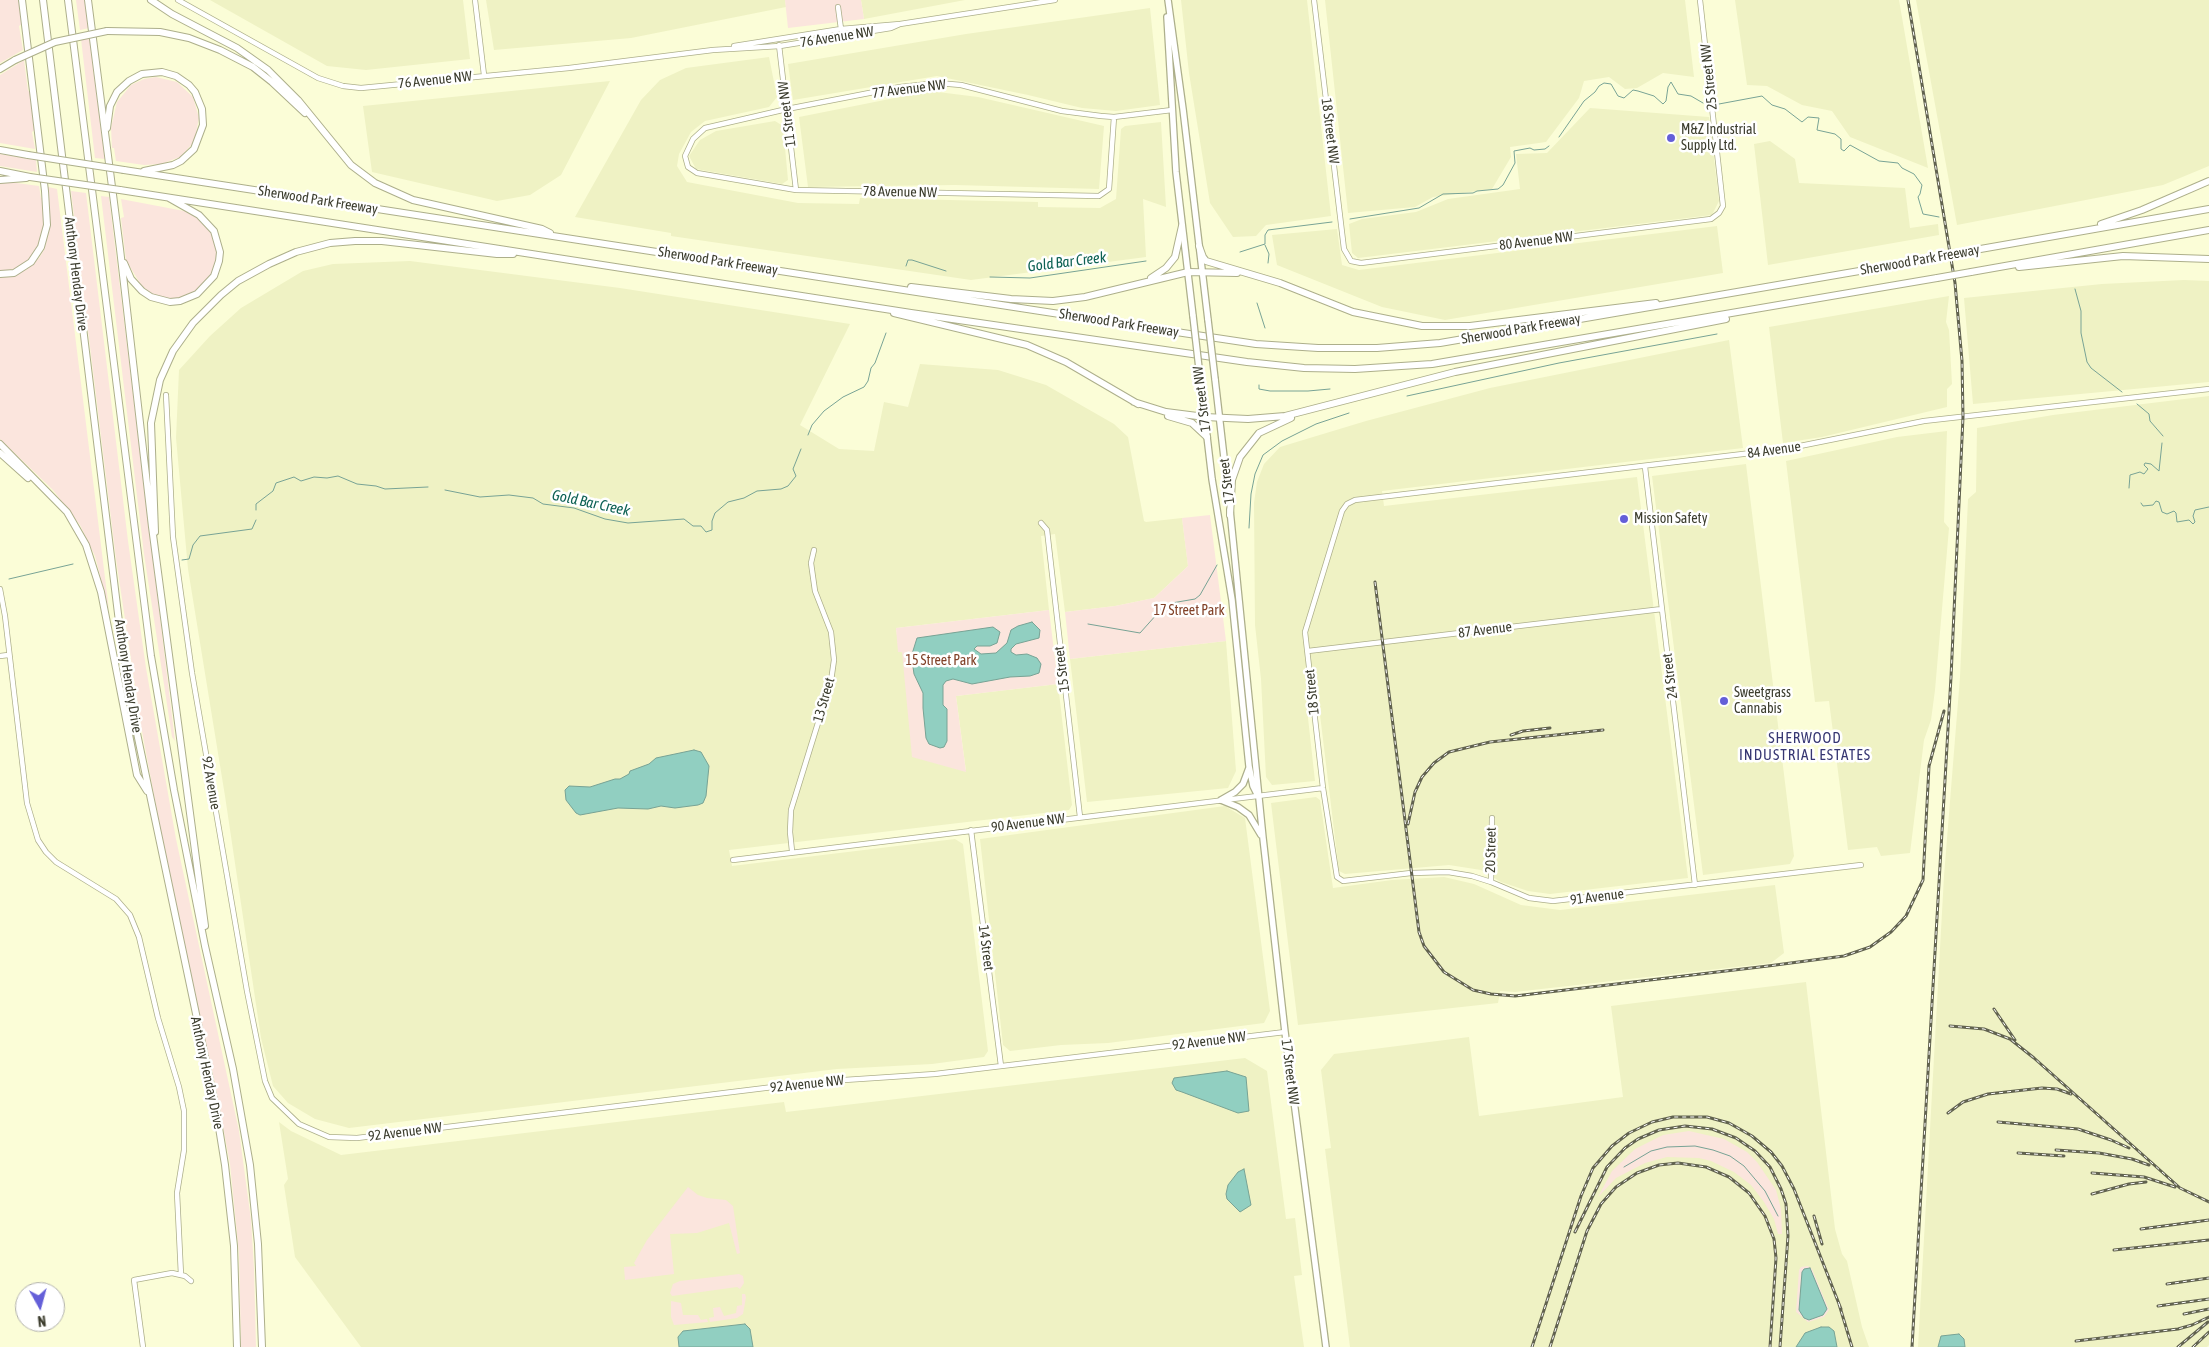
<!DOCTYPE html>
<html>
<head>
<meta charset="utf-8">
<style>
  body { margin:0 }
  #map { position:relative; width:2209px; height:1347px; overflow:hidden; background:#fbfdd7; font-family:"Asap Condensed",sans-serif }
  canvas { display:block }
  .north { position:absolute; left:15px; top:1282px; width:50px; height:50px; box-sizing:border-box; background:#fff; border:1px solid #b1b1ab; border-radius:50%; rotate:173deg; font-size:14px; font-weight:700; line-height:20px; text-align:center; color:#3c3d2e }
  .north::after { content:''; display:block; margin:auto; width:18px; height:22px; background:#645fd8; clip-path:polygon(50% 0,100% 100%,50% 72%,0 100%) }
</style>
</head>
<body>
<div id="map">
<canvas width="2209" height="1347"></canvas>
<div class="north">N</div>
</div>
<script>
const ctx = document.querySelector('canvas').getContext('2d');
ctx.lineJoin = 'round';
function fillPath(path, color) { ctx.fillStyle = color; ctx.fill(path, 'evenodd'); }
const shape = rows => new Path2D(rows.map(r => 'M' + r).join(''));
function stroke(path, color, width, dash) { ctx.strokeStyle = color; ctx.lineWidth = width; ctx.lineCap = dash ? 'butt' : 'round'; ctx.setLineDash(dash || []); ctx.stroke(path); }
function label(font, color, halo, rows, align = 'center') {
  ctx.font = font + ' "Asap Condensed",sans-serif'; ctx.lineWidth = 5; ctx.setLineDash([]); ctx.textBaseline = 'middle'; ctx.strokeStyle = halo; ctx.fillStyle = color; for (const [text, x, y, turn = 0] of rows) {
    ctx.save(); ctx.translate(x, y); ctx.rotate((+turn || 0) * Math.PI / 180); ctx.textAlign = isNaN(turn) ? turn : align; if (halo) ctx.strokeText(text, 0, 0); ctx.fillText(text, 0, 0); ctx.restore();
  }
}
fillPath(shape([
  [210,0,463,0,470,59,366,70,327,66],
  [486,0,785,0,786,7,631,38,494,50],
  [861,0,965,0,864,19],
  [1181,0,1307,0,1331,216,1266,225,1256,236,1233,237,1210,203,1189,73],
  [1325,0,1685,0,1694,77,1663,73,1637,88,1625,89,1609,77,1584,81,1579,98,1546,142,1510,147,1511,157,1492,189,1433,197,1415,207,1348,213],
  [1735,0,1899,0,1928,168,1850,137,1832,111,1802,105,1767,86,1747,85],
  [1916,0,2209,0,2209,166,2163,185,1957,225],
  [1150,8,1160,105,1116,111,1082,108,1028,95,937,76,793,100,788,64,966,34],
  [769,57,777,97,769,107,705,121,691,132,679,154,677,166,687,182,798,203,859,204,860,198,1038,202,1038,207,1100,208,1116,199,1121,129,1125,126,1161,122,1166,207,1143,199,1146,257,971,280,671,236,671,233,575,217,641,100,660,80,686,68],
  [610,81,561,175,530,195,497,201,372,172,363,106],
  [930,91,978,97,1104,126,1099,189,955,185,808,187,799,117],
  [1590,108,1709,117,1719,201,1712,215,1358,258,1352,253,1349,224,1362,219,1416,212,1448,199,1520,189,1516,154,1547,153],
  [775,121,783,126,788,180,782,184,696,169,689,156,700,140,716,131],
  [1770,141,1795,159,1799,183,1905,188,1910,228,1938,224,1939,235,1768,265,1754,144],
  [1717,226,1723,273,1445,320,1382,307,1277,265,1272,235,1337,229,1342,265,1359,270],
  [410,261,620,288,850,324,800,425,839,449,874,451,884,402,908,407,920,364,998,370,1046,385,1114,424,1128,437,1144,521,1146,522,1182,518,1188,566,1154,598,1115,606,1065,612,1055,534,1041,536,1049,610,896,628,899,652,901,651,966,771,956,696,1058,684,1072,805,1069,810,729,850,732,866,955,839,963,844,988,1051,984,1057,932,1064,837,1069,349,1128,315,1119,288,1103,273,1086,261,1038,225,796,188,569,176,438,179,370,210,336,241,308,303,271,333,264],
  [2184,280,2209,281,2209,382,1973,404,1964,298,2102,284],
  [1949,296,1946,322,1949,330,1952,384,1947,389,1947,407,1822,437,1783,443,1769,327],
  [1729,340,1743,448,1382,491,1384,506,1637,477,1688,878,1550,894,1528,891,1501,882,1481,870,1449,865,1345,874,1339,871,1317,690,1305,691,1315,781,1272,785,1266,777,1261,679,1255,625,1254,503,1257,482,1264,464,1280,447,1366,421,1490,388],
  [2209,396,2209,1345,2207,1347,1918,1347,1944,876,1960,677,1968,499,1976,492,1977,428,2053,415],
  [1947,431,1944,522,1949,528,1935,690,1931,720,1924,740,1910,853,1881,856,1877,847,1848,850,1829,701,1815,702,1786,461,1897,437],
  [1746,464,1794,856,1790,864,1703,875,1652,476],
  [1226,641,1236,771,1228,788,1087,802,1070,659],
  [1316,797,1320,800,1333,888,1392,880,1444,877,1474,884,1521,905,1560,910,1775,885,1784,953,1771,963,1515,992,1500,991,1498,1003,1298,1025,1271,803],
  [1225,806,1245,818,1270,1011,1264,1023,1108,1043,1061,1045,1010,1051,1003,1045,980,839],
  [1806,982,1835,1229,1842,1254,1847,1261,1862,1327,1869,1347,1350,1347,1325,1149,1331,1148,1321,1070,1334,1054,1469,1037,1479,1116,1623,1097,1611,1006],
  [1245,1058,1267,1071,1286,1219,1295,1218,1302,1275,1294,1276,1304,1347,361,1347,295,1257,284,1185,288,1179,279,1122,291,1131,341,1155,784,1102,786,1112]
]), '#eff2c4');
fillPath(shape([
  [0,0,19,0,22,24,19,26,23,50,0,63],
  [76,0,85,0,89,28,80,30],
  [785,0,861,0,864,19,788,28],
  [90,38,93,68,105,159,95,158,81,39],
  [24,60,28,91,31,92,35,130,32,132,35,149,0,143,0,75],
  [156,77,177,82,193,97,199,118,194,142,180,157,161,164,144,165,116,161,114,148,112,148,111,128,117,102,131,85,144,79],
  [0,154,36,160,37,172,0,166],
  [9,182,39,186,41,198,44,198,44,231,36,252,27,262,15,269,0,271,0,183],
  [48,187,57,189,109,610,95,556,80,525,53,490,0,439,0,277,11,276,26,270,39,258,44,250,50,226],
  [71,191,86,193,128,541,146,668,176,839,239,1131,251,1220,254,1269,256,1347,241,1347,239,1254,230,1164,214,1079,172,891,141,726,116,559],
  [101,196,109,197,175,741,172,737,144,554],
  [121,199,184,211,199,219,211,231,216,245,216,260,210,278,199,290,180,298,169,299,153,295,141,285,126,260,121,218,124,217],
  [1210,515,1226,641,1070,659,1065,612,1115,606,1154,598,1188,566,1182,518],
  [1049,610,1058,684,956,696,966,772,912,757,902,652,898,652,896,628],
  [1689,1131,1724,1139,1747,1152,1757,1162,1776,1190,1781,1209,1782,1234,1778,1234,1774,1219,1764,1202,1751,1185,1734,1172,1711,1161,1699,1158,1667,1157,1645,1163,1616,1178,1598,1197,1612,1171,1635,1149,1663,1135],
  [688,1187,698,1195,707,1198,726,1200,733,1206,740,1253,737,1254,729,1223,697,1233,670,1234,674,1274,625,1280,624,1267,636,1266,634,1263,647,1240],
  [1808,1266,1812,1269,1829,1310,1824,1317,1808,1322,1796,1312,1799,1270,1801,1267],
  [739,1274,743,1276,744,1283,740,1289,737,1287,672,1296,670,1293,673,1284,680,1281],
  [742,1294,745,1294,746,1297,743,1314,737,1318,710,1322,709,1318,714,1317,713,1308,720,1307,724,1316,736,1313,737,1306,742,1305],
  [671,1301,681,1303,683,1315,698,1315,701,1320,707,1319,708,1322,674,1325,671,1317]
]), '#fbe5dd');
const water = shape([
  [1032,622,1040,630,1039,638,1016,644,1011,649,1011,652,1016,655,1027,654,1037,658,1041,664,1039,673,1030,676,1010,677,972,684,953,679,946,681,943,685,943,705,947,709,947,741,944,747,940,748,929,744,926,738,923,708,923,693,914,674,913,667,915,663,912,654,917,638,993,627,1000,632,997,643,990,646,977,646,974,649,981,654,996,653,1007,643,1011,630,1018,626,1032,622],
  [694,750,701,752,709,766,706,796,703,803,698,805,675,808,661,806,648,809,618,808,580,815,576,813,566,800,565,790,569,786,590,787,615,779,620,779,629,774,630,771,649,764,656,758,694,750],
  [1227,1071,1246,1077,1249,1111,1238,1113,1182,1092,1176,1090,1172,1083,1174,1078,1227,1071],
  [1244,1169,1251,1205,1240,1212,1227,1199,1226,1194,1228,1185,1238,1172,1244,1169],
  [1810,1268,1827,1309,1823,1315,1809,1320,1804,1318,1799,1310,1802,1272,1804,1269,1810,1268],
  [745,1324,750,1329,753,1347,679,1347,678,1337,683,1331,745,1324],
  [1821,1327,1829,1327,1834,1331,1837,1347,1796,1347,1805,1333,1821,1327],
  [1959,1334,1964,1339,1965,1347,1938,1347,1941,1336,1959,1334]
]);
fillPath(water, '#91cfc1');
stroke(water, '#78a395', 1);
stroke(shape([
  [1719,104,1762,96,1772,105,1785,109,1802,122,1808,117,1819,118,1817,130,1835,134,1841,139,1841,149,1844,151,1850,145,1879,161,1898,163,1902,168,1914,174,1922,185,1920,194,1918,197,1923,214,1939,217],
  [1559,137,1584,101,1595,92,1599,86,1604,83,1611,84,1618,96,1624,98,1633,90,1638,91,1654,96,1663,104,1666,101,1668,87,1671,82,1678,94,1691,96,1703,103],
  [1350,219,1419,208,1443,194,1473,193,1477,191,1498,189,1503,185,1515,163,1514,151,1530,148,1534,150,1545,149,1549,146],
  [1265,245,1269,254,1268,263],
  [1240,252,1265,244,1265,235,1268,230,1332,222],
  [906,266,908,260,912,260,946,271],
  [990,277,1030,278,1146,261],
  [2075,289,2081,311,2081,333,2087,362,2091,368,2122,392],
  [1257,303,1265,328],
  [1259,385,1259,389,1270,391,1308,391,1330,389],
  [1407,396,1559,363,1717,334],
  [2137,404,2149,414,2150,421,2163,436],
  [808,435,812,425,824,411,843,397,864,387,868,381,871,368,875,363,886,333],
  [2129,488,2130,475,2140,472,2144,474,2148,469,2144,465,2145,463,2151,464,2159,471,2162,443],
  [445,490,480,497,509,495,533,498,543,504,574,508,605,519,628,523,684,519,693,526,701,526,706,532,712,530,712,521,715,513,728,502,744,498,757,491,781,489,788,486,796,476,793,469,801,449],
  [2141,503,2143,506,2153,505,2156,501,2159,502,2162,512,2167,514,2174,511,2176,513,2177,522,2189,520,2193,524,2195,522,2193,516,2195,510,2209,507],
  [256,510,256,504,273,491,276,483,294,477,301,481,314,477,327,478,338,476,357,484,376,486,385,489,428,487],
  [1249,528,1251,494,1255,474,1263,455,1282,441,1316,424,1349,413],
  [182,560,189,559,193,545,200,536,252,529,256,520],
  [9,579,73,564],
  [1088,624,1140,633,1166,604,1195,599,1200,595,1217,565],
  [1624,1167,1651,1151,1667,1147,1695,1146,1713,1150,1730,1156,1744,1166,1765,1191,1778,1216]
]), '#78a395', 1);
const minor = shape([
  [178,0,318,78,343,86,361,88,569,68,713,50,780,46,891,28,900,24],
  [475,0,484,75],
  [1314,0,1344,249,1351,261,1361,263,1711,219,1719,213,1723,206,1700,0],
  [838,7,841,29],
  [779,45,796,190],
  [734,46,841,29,900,24,1055,0],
  [1114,117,1109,189,1099,196,796,190,697,173,688,167,685,156,693,139,705,128,787,109,900,87,938,83,961,85,1062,111,1101,116,1114,117,1172,110],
  [166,395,173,537,192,673,247,991,265,1081,272,1098,299,1124,329,1137,357,1138,814,1082,935,1074,1285,1032],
  [1645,467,1695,885],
  [1041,523,1047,530,1080,817],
  [0,589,5,616,27,803,38,840,46,852,56,862,116,899,130,915,139,937,158,1018,179,1087,184,1111,184,1150,177,1193,181,1275],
  [1308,651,1662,609],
  [0,656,8,655],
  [971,830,1001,1066],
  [792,851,790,832,791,810,831,681,834,660,831,632,815,591,811,563,814,550],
  [733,860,1323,788],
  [1861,865,1553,901,1529,898,1491,882,1472,876,1448,872,1411,873,1343,881,1337,877,1323,788,1305,632,1342,511,1347,504,1355,500,1785,449,1924,421,2209,389],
  [1491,882,1492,818],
  [143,1347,134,1280,172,1273,185,1276,191,1281]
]);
const major = shape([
  [1168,0,1183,109,1208,320],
  [1167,17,1176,172,1193,316],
  [1200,377,1212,479,1232,600,1249,766,1253,786,1257,794],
  [1215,379,1229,501],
  [1230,510,1263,838,1285,1032,1326,1347],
  [1221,800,1238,807,1249,815,1261,835],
  [1221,800,1235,792,1243,784,1249,768]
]);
const highway = shape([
  [43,0,120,630,134,719,216,1109,225,1165,234,1246,237,1347],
  [68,0,151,656,174,790,205,946,233,1069,250,1165,258,1244,262,1347],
  [88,0,120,249,152,527,205,926],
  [151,0,172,14,237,48,268,70,298,100,351,165,375,183,413,200,542,229,550,233],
  [107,31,160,32,189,38,220,50,253,67,272,82,305,113],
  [0,69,15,60],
  [107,128,110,106,117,92,129,81,142,74,162,72,176,76,189,85,195,92,202,109,203,125,194,149,181,161,173,165,144,171],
  [0,150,28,155],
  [124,170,1183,333,1256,344,1318,348,1377,348,1440,343,1935,258],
  [0,171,30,177],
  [0,180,26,178],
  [120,190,911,313,1247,362,1304,368,1355,369,1432,364,1937,278],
  [2101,224,2142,210,2209,181],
  [1199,246,1203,257,1206,261,1280,283,1353,312,1422,326,1470,326,1656,303],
  [1969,251,2209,209],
  [124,263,131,279,142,291,151,297,170,302,180,301,197,294,214,276,219,261,220,252,214,231,199,215,169,198],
  [2019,267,2123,256,2209,259],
  [1971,272,2209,230],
  [0,274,14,273,31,262,41,247,47,225,45,191,22,0],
  [1151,278,1166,268,1175,257,1182,226],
  [911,287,1011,299,1053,301,1085,297,1188,272,1237,273],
  [894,313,1027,345,1066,362,1138,404],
  [1134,402,1166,412,1205,417,1248,419,1285,416,1455,372,1726,319],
  [1168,416,1192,423,1207,437],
  [0,444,67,512,86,545,101,592,137,775,147,791],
  [0,453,28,478],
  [1230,515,1232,480,1240,457,1259,433,1291,418],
  [155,532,151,423,160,380,173,351,193,323,221,295,238,281,269,264,296,252,330,243,355,241,382,241,497,254,513,254]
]);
stroke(minor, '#adaf8b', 6);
stroke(major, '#adaf8b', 8);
stroke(highway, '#adaf8b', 8);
stroke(minor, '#fff', 4.5);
stroke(major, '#fff', 5.5);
stroke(highway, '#fff', 6);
const rail = shape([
  [1908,0,1955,283,1962,361,1963,417,1951,677,1912,1347],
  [1375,582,1419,932,1424,946,1444,972,1473,990,1491,994,1515,996,1768,966,1844,956,1870,947,1891,932,1906,916,1923,880,1929,766,1944,711],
  [1511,735,1523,731,1550,728],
  [1408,824,1415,792,1422,777,1434,763,1449,752,1490,742,1603,730],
  [1994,1009,2015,1040],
  [1950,1026,1984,1029,2010,1039,2034,1058,2180,1188,2209,1202],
  [1948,1113,1963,1102,1988,1094,2042,1088,2057,1089,2071,1094],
  [1998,1122,2078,1129,2111,1140,2129,1148],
  [2056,1150,2099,1153,2132,1159,2149,1165],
  [2018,1153,2064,1156],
  [2092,1173,2144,1177,2175,1187],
  [2092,1194,2129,1184,2146,1182],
  [1814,1216,1822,1244],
  [2141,1229,2209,1220],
  [1575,1232,1607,1167,1625,1148,1638,1139,1659,1130,1685,1126,1712,1129,1736,1138,1755,1151,1770,1167,1781,1189,1786,1204,1788,1236,1780,1347],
  [2114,1250,2209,1240],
  [2167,1284,2209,1278],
  [1839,1304,1852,1347],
  [2158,1306,2209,1299],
  [2184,1314,2209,1309],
  [2076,1341,2178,1329,2192,1325,2209,1317],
  [1532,1347,1581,1196,1593,1168,1612,1146,1629,1133,1652,1122,1673,1117,1707,1117,1729,1123,1752,1136,1771,1152,1782,1166,1794,1189,1841,1309],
  [1550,1347,1587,1231,1601,1204,1616,1187,1637,1173,1659,1165,1678,1163,1706,1167,1729,1177,1749,1193,1765,1216,1774,1239,1776,1258,1770,1347],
  [2178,1347,2208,1322],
  [2193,1347,2209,1332]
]);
stroke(rail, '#61624f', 3);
stroke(rail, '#fff', 1, [4]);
const majorBridge = shape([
  [1193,316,1200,377],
  [1208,320,1215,379]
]);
const highwayBridge = shape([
  [15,60,55,42,107,31],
  [28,155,124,170],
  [30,177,120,190],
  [1935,258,1969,251],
  [1937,278,1971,272]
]);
stroke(majorBridge, '#adaf8b', 8, []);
stroke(highwayBridge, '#adaf8b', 8, []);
stroke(majorBridge, '#fff', 5.5);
stroke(highwayBridge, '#fff', 6);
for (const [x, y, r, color] of [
  [1671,138,5,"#645fd8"],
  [1624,519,5,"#645fd8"],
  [1724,701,5,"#645fd8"]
]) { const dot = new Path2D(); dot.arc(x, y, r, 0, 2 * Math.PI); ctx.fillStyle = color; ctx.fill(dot); stroke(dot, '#fff', 2); }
label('14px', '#3c3d2e', '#fff', [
  ["76 Avenue NW",837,37,-9],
  ["25 Street NW",1709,77,-96],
  ["76 Avenue NW",435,80,-6],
  ["77 Avenue NW",909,89,-7],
  ["11 Street NW",787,114,-97],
  ["18 Street NW",1330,131,83],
  ["78 Avenue NW",900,192,1],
  ["Sherwood Park Freeway",318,200,9],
  ["80 Avenue NW",1536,241,-7],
  ["Sherwood Park Freeway",1920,260,-10],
  ["Sherwood Park Freeway",718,261,9],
  ["Anthony Henday Drive",76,274,83],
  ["Sherwood Park Freeway",1119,323,9],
  ["Sherwood Park Freeway",1521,329,-10],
  ["17 Street NW",1202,399,-97],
  ["84 Avenue",1774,450,-8],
  ["17 Street",1227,481,-97],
  ["87 Avenue",1485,630,-7],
  ["15 Street",1062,669,-97],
  ["Anthony Henday Drive",128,676,81],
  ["24 Street",1670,676,-97],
  ["18 Street",1312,692,-96],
  ["13 Street",824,700,-74],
  ["92 Avenue",211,783,80],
  ["90 Avenue NW",1028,823,-7],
  ["20 Street",1491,850,-89],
  ["91 Avenue",1597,897,-7],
  ["14 Street",986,948,83],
  ["92 Avenue NW",1209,1041,-7],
  ["17 Street NW",1290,1072,83],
  ["Anthony Henday Drive",207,1073,78],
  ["92 Avenue NW",807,1084,-6],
  ["92 Avenue NW",405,1132,-7]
]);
label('14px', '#3c3d2e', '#fff', [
  ["M&Z Industrial",1681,130],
  ["Supply Ltd.",1681,146],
  ["Mission Safety",1634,519],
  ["Sweetgrass",1734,693],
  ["Cannabis",1734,709]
], 'left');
label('14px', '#814127', '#fff', [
  ["17 Street Park",1189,611],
  ["15 Street Park",941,661]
]);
label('italic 15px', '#0d6154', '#fff', [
  ["Gold Bar Creek",1067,262,-7],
  ["Gold Bar Creek",591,503,12]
]);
ctx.letterSpacing = '1px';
label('15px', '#363672', '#fff', [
  ["SHERWOOD",1805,738],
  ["INDUSTRIAL ESTATES",1805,755]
]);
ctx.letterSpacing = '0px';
</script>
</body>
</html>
